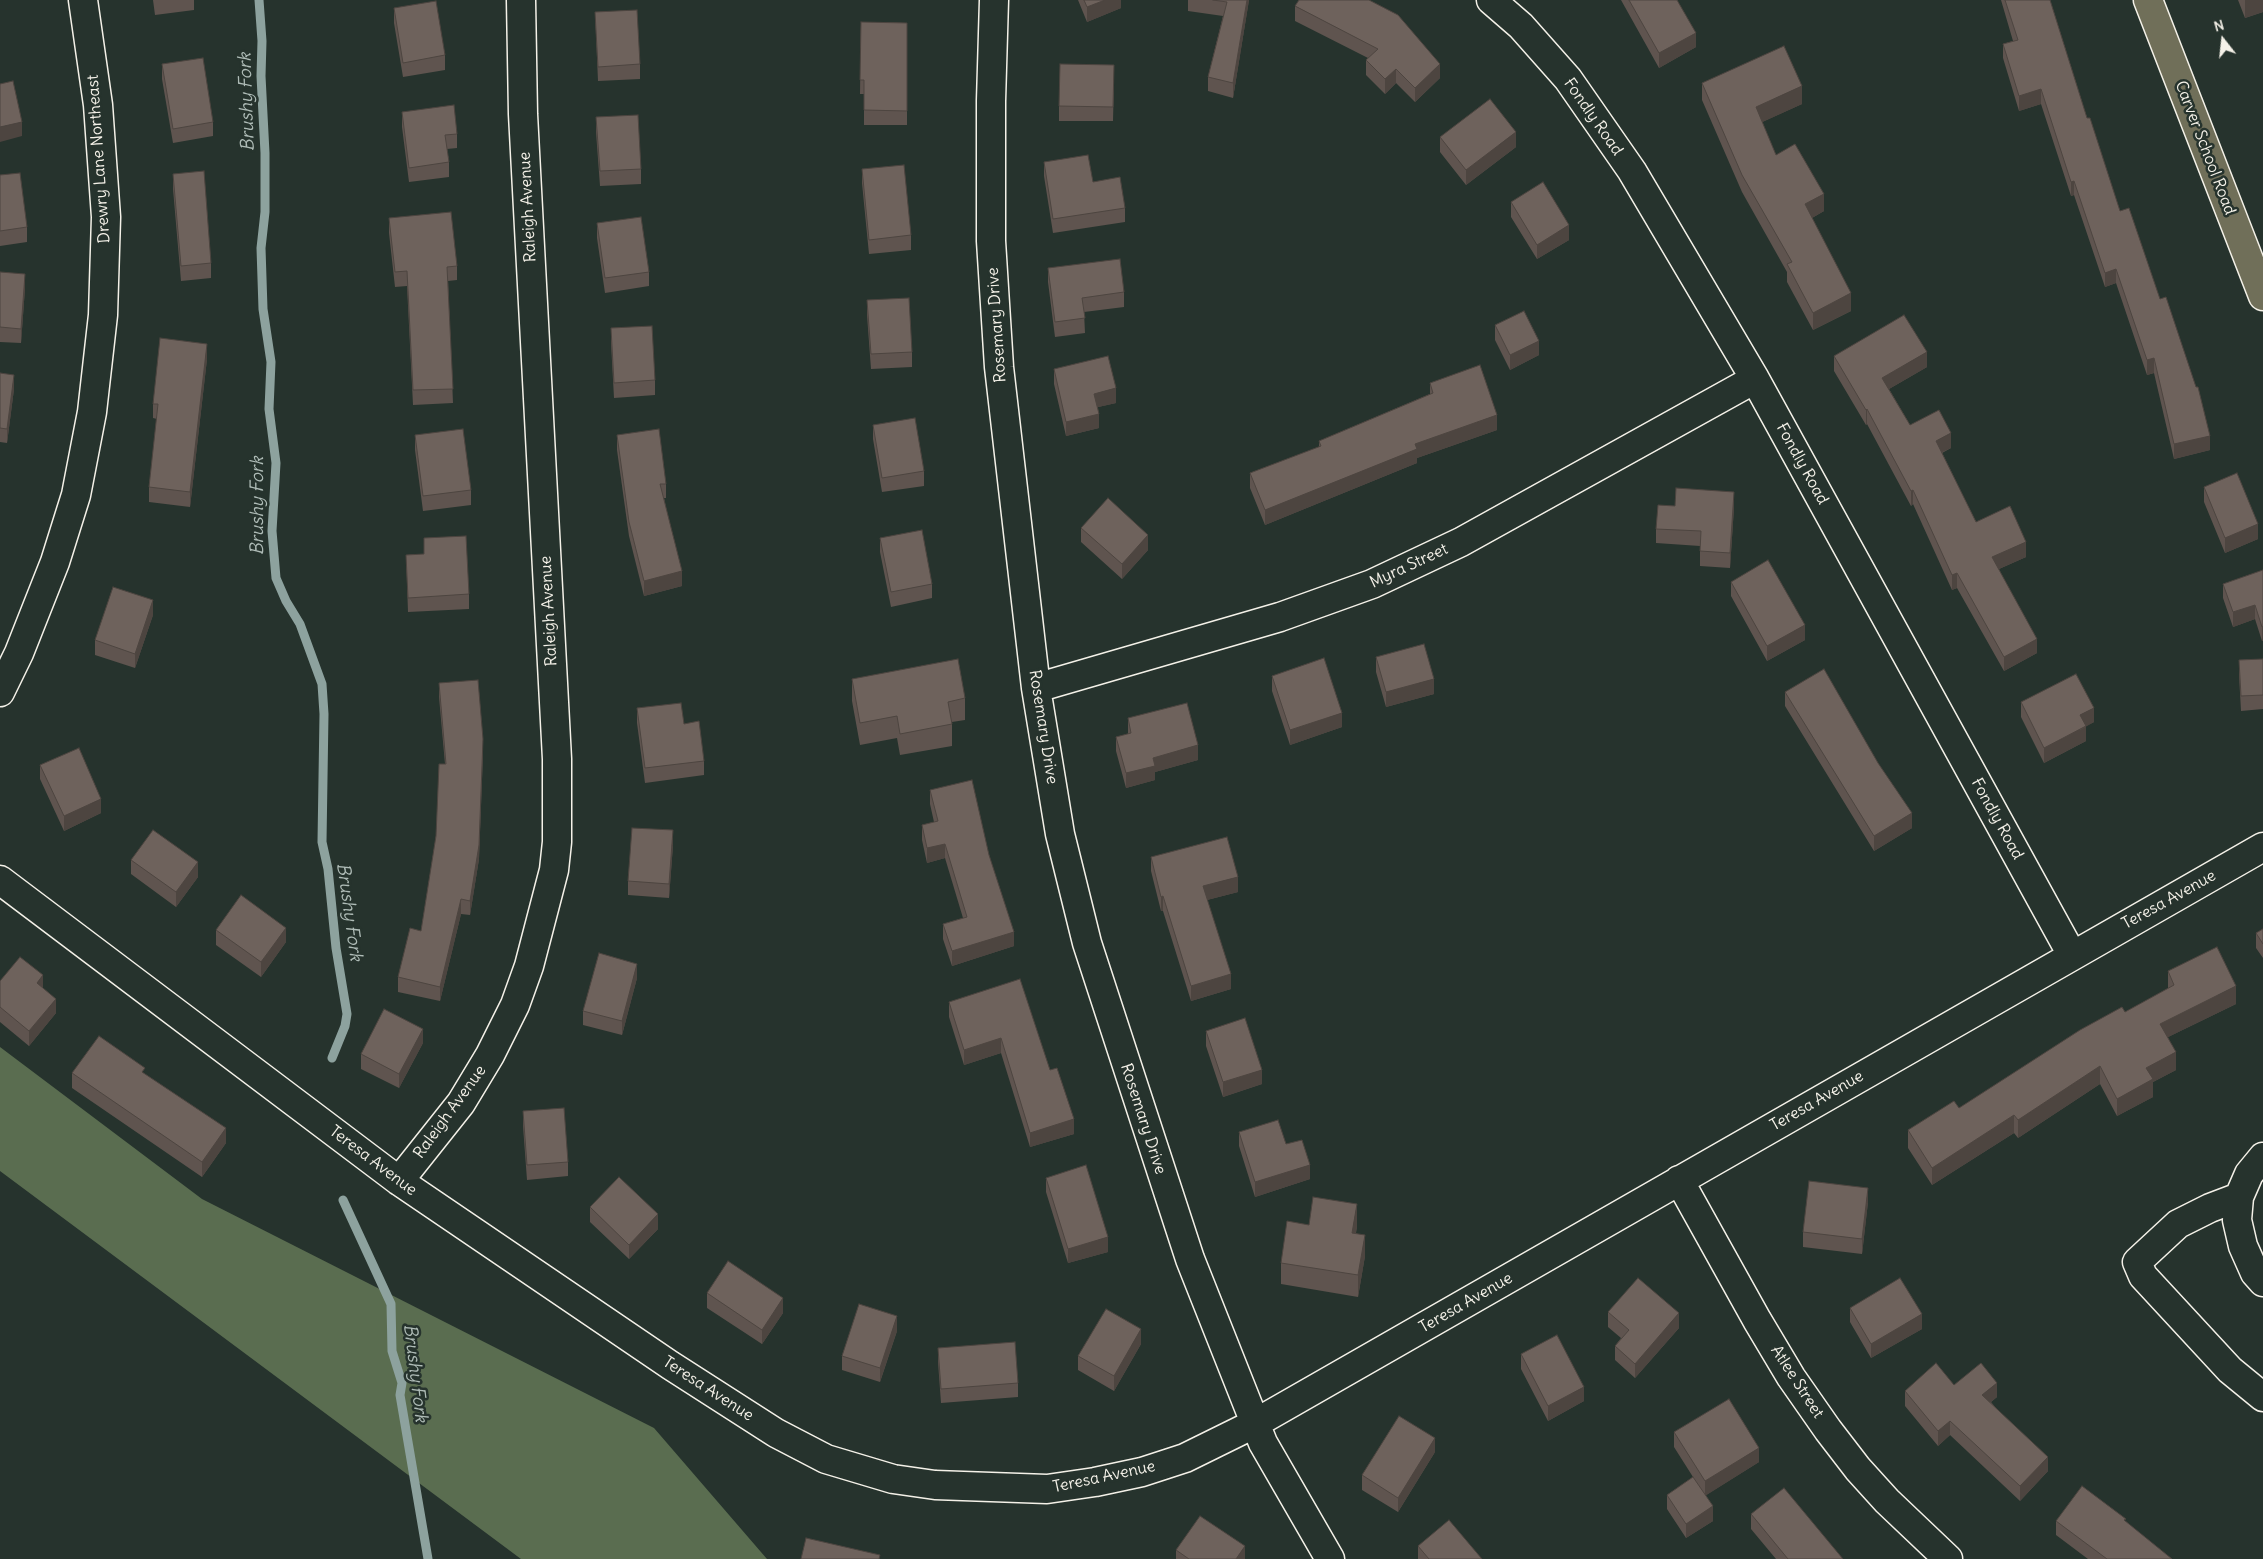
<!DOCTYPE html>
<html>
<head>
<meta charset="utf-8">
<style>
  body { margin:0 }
  #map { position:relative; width:2263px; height:1559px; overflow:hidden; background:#26332d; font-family:Delius,sans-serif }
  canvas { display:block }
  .north { position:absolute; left:2198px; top:15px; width:50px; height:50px; -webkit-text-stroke:4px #26332d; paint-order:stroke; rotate:344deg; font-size:14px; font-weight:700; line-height:20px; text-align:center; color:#f4f1e8 }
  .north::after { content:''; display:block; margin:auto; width:18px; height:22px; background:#f4f1e8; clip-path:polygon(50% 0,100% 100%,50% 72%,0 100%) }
</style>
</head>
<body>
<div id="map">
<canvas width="2263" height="1559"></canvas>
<div class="north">N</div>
</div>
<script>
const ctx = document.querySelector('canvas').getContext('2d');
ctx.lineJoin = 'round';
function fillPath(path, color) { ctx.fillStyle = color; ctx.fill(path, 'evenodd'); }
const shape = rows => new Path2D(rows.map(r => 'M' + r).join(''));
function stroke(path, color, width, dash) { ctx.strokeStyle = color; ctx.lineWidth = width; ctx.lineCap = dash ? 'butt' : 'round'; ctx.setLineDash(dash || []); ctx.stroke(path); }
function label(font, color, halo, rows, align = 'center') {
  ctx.font = font + ' Delius,sans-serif'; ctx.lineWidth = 5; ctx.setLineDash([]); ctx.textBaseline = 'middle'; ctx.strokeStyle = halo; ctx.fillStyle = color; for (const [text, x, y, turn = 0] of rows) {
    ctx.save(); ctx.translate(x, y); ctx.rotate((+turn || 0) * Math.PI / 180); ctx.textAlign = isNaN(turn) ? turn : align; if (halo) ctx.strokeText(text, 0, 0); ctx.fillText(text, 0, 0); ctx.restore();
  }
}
fillPath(shape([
  [0,1047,202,1199,654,1428,767,1559,521,1559,0,1171]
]), '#5a6d50');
stroke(shape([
  [259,0,262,41,261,76,265,153,265,212,261,248,263,309,271,362,269,409,276,463,272,531,276,578,286,601,300,624,322,684,324,714,322,842,328,869,336,948,347,1014,345,1026,332,1058],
  [343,1200,391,1304,392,1351,402,1383,400,1395,428,1559]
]), '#8da29e', 9);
const minor = shape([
  [994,0,991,101,991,241,999,367,1036,688,1060,834,1087,943,1190,1259,1263,1443,1330,1559],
  [1491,0,1521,26,1568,79,1632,171,1755,379,2072,955],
  [1036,688,1280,617,1372,584,1461,542,1755,379],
  [0,692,19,653,55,562,76,495,92,412,103,315,106,217,98,105,83,0],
  [0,880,399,1181,670,1365,776,1433,826,1459,893,1479,935,1485,1047,1489,1095,1482,1142,1472,1185,1458,1254,1424,2263,847],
  [2263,1157,2249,1174,2239,1197,2237,1220,2243,1246,2255,1273,2263,1282],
  [1679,1180,1757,1320,1791,1377,1828,1430,1858,1469,1887,1501,1948,1559],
  [399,1181,461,1103,490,1055,515,1005,529,966,554,870,557,842,557,759,523,114,521,0],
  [2239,1197,2210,1208,2178,1224,2137,1262,2143,1276,2230,1370,2263,1397]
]);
const major = shape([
  [2148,0,2263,296]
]);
stroke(minor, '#f4f1e8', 31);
stroke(major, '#f4f1e8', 31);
stroke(minor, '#26332d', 28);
stroke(major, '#706f59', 28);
fillPath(shape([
  [153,0,194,0,194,10,155,15],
  [1078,0,1121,0,1121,8,1087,22],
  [1188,0,1249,0,1233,98,1208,91,1208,77,1223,16,1188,11],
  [1621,0,1677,0,1696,47,1659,68],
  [2001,0,2050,0,2087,118,2120,211,2210,450,2174,459,2154,373,2147,375,2116,283,2105,287,2074,195,2071,196,2041,104,2019,111,2003,58,2003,44,2013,41],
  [2238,0,2263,0,2263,12,2245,18],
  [1295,6,1440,78,1415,102,1396,83,1385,94,1366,75,1366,60,1368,58,1295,21],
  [394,8,445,55,445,70,403,77,394,23],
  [595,12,640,64,640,79,598,81],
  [861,22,907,23,907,125,864,125,864,94,860,94],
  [162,64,213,122,213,136,173,143,162,79],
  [1114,80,1113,121,1059,121,1059,106],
  [1702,83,1802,104,1762,122,1776,155,1824,211,1812,218,1851,311,1813,330,1787,282,1787,272,1742,192,1702,100],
  [402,112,457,134,457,148,447,149,449,162,449,177,409,182,402,127],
  [596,117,641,169,641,184,600,186,596,132],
  [1440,137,1516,147,1466,185,1440,152],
  [1044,162,1093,182,1125,208,1125,222,1053,233,1044,176],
  [862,169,911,235,911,250,869,254,862,183],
  [173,174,211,263,211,278,181,281,173,189],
  [0,175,27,227,27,242,0,246],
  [1511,202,1569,240,1537,259,1511,217],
  [389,218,457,266,457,280,448,281,453,403,413,405,407,286,395,287,389,233],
  [597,223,649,272,649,286,605,293,597,238],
  [1048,268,1124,292,1124,307,1084,312,1085,333,1055,337,1048,282],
  [0,272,25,288,21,343,0,342],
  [867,300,912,352,912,367,871,369,867,315],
  [1495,325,1539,355,1510,370,1495,340],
  [611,328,655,380,655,395,614,398,611,343],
  [1834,356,1927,367,1889,389,1910,425,1951,448,1942,453,1976,522,2026,557,1999,569,2037,653,2004,671,1957,588,1952,590,1913,504,1911,506,1867,424,1866,425,1834,371],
  [207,359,190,507,149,502,149,487,157,419,153,418,153,404],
  [1054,369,1116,403,1098,407,1099,428,1066,436,1054,384],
  [0,373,14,389,7,443,0,442],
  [1430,383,1497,430,1417,458,1417,463,1265,525,1250,488,1250,473,1319,447,1319,441,1430,394],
  [873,425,924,471,924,486,882,492,873,439],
  [415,435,471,490,471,505,423,511,415,450],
  [617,435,666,484,666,498,664,498,682,586,644,596,629,536,617,450],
  [2204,487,2258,539,2225,553,2204,502],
  [1675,506,1734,507,1730,568,1700,566,1700,546,1656,543,1656,529],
  [1081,528,1148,550,1122,579,1081,542],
  [424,538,469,594,469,609,408,612,406,555,424,554],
  [880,538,932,584,932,598,891,607,880,552],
  [2263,570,2263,641,2262,641,2255,619,2233,627,2223,598,2223,584],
  [1731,582,1805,640,1767,661,1731,596],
  [153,615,135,668,95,655,95,640],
  [1376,657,1434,694,1386,707,1376,672],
  [2263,659,2263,709,2241,711,2239,675,2239,660],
  [1272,676,1342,727,1290,745,1272,691],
  [852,679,965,698,965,720,952,722,952,746,900,755,897,738,860,745,852,701],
  [439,683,483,754,479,859,470,915,461,914,440,1001,398,992,398,977,421,931,436,836,445,764,439,697],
  [1785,692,1912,828,1874,851,1785,706],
  [2021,702,2094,722,2086,726,2086,741,2044,763,2021,717],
  [637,708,684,724,704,761,704,775,645,783,637,723],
  [1128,718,1198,760,1155,772,1155,780,1126,788,1116,751,1116,737,1128,734],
  [40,765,101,813,64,831,40,779],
  [930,790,989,855,1014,946,952,966,943,939,943,924,963,918,945,858,927,863,922,840,922,825,934,822,930,804],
  [673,845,669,898,628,895,628,881],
  [1151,857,1238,892,1207,900,1231,989,1191,1001,1163,911,1161,911,1151,871],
  [131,860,198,877,176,907,131,874],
  [2263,929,2263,958,2256,948,2256,933],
  [216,930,286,942,261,977,216,945],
  [2168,971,2236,1004,2168,1037,2176,1070,2153,1082,2153,1097,2117,1116,2100,1084,2018,1138,2014,1133,1932,1185,1908,1148,1908,1130,1959,1108,2125,1012,2168,989],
  [637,978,622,1035,583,1025,583,1011],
  [0,981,56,1013,29,1046,0,1022],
  [949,1002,1050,1070,1074,1134,1030,1147,1001,1053,964,1065,949,1017],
  [1206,1031,1262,1084,1223,1097,1206,1046],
  [423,1043,399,1088,361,1069,361,1054],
  [72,1073,226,1143,202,1177,72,1088],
  [523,1111,568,1162,568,1176,527,1180,523,1126],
  [1239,1132,1310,1179,1255,1197,1239,1146],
  [1046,1178,1108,1252,1068,1263,1046,1192],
  [1868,1202,1862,1254,1803,1247,1803,1232],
  [590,1207,658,1229,629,1259,590,1222],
  [1309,1225,1357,1226,1356,1233,1365,1256,1358,1297,1281,1284,1281,1263],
  [707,1293,783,1313,762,1344,707,1308],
  [1850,1308,1922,1329,1871,1358,1850,1322],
  [1608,1312,1679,1328,1635,1378,1615,1360,1615,1346,1621,1338,1608,1327],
  [897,1331,880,1382,842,1370,842,1356],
  [1141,1344,1114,1391,1078,1370,1078,1356],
  [938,1348,1018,1383,1018,1397,941,1403,938,1362],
  [1521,1354,1584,1401,1548,1421,1521,1369],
  [1954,1385,1997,1397,1991,1402,2048,1471,2020,1501,1950,1435,1938,1446,1905,1406,1905,1391],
  [1674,1432,1759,1462,1706,1495,1713,1521,1686,1538,1667,1509,1667,1495,1693,1477,1674,1447],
  [1435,1452,1398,1512,1362,1490,1362,1475],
  [1751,1514,1843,1559,1776,1559,1751,1529],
  [2056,1521,2126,1522,2172,1559,2088,1559,2056,1535],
  [1418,1546,1482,1559,1418,1559],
  [1176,1550,1245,1559,1176,1559]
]), '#5f544f');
fillPath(shape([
  [1105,0,1121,0,1121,8,1087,22,1087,7],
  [1247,0,1249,0,1233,98,1233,83],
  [2245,0,2263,0,2263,12,2245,18],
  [1696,33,1696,47,1659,68,1659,53],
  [1440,64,1440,78,1415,102,1415,88],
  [1396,69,1396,83,1385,94,1385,79],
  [1802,86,1802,104,1756,125,1756,107],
  [2041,89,2041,104,2019,111,2019,96],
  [22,122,22,136,0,142,0,127],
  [1516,132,1516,147,1466,185,1466,170],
  [2074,181,2074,195,2071,196,2071,182],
  [1824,194,1824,211,1805,222,1805,204],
  [1569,225,1569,240,1537,259,1537,245],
  [2116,269,2116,283,2105,287,2105,273],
  [25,274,25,288,21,343,21,329],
  [1851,293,1851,311,1813,330,1813,313],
  [1539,341,1539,355,1510,370,1510,355],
  [207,344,207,359,190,507,190,492],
  [1927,352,1927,367,1882,393,1882,378],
  [2154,358,2154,373,2147,375,2147,360],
  [14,375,14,389,7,443,7,429],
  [1116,388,1116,403,1094,408,1094,394],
  [1867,409,1867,424,1866,425,1866,410],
  [1099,414,1099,428,1066,436,1066,422],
  [1497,415,1497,430,1417,458,1417,463,1265,525,1265,510,1415,444],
  [1951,433,1951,448,1936,455,1936,441],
  [2210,436,2210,450,2174,459,2174,444],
  [1913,490,1913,504,1911,506,1911,491],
  [1734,492,1734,507,1730,568,1730,553],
  [2258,524,2258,539,2225,553,2225,538],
  [1148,535,1148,550,1122,579,1122,564],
  [2026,542,2026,557,1992,572,1992,557],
  [682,571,682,586,644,596,644,581],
  [1957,573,1957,588,1952,590,1952,575],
  [153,600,153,615,135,668,135,654],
  [2255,605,2255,619,2233,627,2233,612],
  [1805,625,1805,640,1767,661,1767,646],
  [2263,626,2263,641,2262,641,2262,627],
  [2037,639,2037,653,2004,671,2004,657],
  [1434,679,1434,694,1386,707,1386,692],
  [2094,708,2094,722,2080,730,2080,715],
  [1342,713,1342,727,1290,745,1290,730],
  [2086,726,2086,741,2044,763,2044,748],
  [483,739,479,859,470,915,470,901],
  [1198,745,1198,760,1155,772,1155,780,1126,788,1126,773,1153,758],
  [101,799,101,813,64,831,64,816],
  [1912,813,1912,828,1874,851,1874,836],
  [673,830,673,845,669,898,669,884],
  [945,844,945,858,927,863,927,848],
  [198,862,198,877,176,907,176,892],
  [1238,877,1238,892,1203,901,1203,886],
  [1163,896,1163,911,1161,911,1161,897],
  [461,899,461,914,440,1001,440,987],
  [286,928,286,942,261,977,261,962],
  [1014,932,1014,946,952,966,952,951],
  [637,964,637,978,622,1035,622,1021],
  [1231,974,1231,989,1191,1001,1191,986],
  [43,975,43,990,37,983],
  [2236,986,2236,1004,2160,1041,2160,1024],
  [56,999,56,1013,29,1046,29,1031],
  [423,1029,423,1043,399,1088,399,1074],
  [1001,1038,1001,1053,964,1065,964,1050],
  [2176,1052,2176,1070,2153,1082,2153,1097,2117,1116,2117,1099,2146,1068],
  [2100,1066,2100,1084,2018,1138,2018,1120],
  [1262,1070,1262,1084,1223,1097,1223,1082],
  [2014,1115,2014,1133,1932,1185,1932,1168],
  [1074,1119,1074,1134,1030,1147,1030,1133],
  [226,1128,226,1143,202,1177,202,1162],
  [1310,1165,1310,1179,1255,1197,1255,1182],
  [1868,1188,1868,1202,1862,1254,1862,1239],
  [1357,1204,1357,1226,1352,1254,1352,1233],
  [658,1214,658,1229,629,1259,629,1245],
  [1365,1235,1365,1256,1358,1297,1358,1275],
  [1108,1237,1108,1252,1068,1263,1068,1249],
  [783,1298,783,1313,762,1344,762,1330],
  [1679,1313,1679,1328,1635,1378,1635,1364],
  [1922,1314,1922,1329,1871,1358,1871,1344],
  [897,1316,897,1331,880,1382,880,1368],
  [1141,1329,1141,1344,1114,1391,1114,1376],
  [1997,1383,1997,1397,1982,1409,1982,1395],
  [1584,1387,1584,1401,1548,1421,1548,1406],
  [1950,1421,1950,1435,1938,1446,1938,1431],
  [1435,1438,1435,1452,1398,1512,1398,1498],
  [1759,1448,1759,1462,1705,1496,1705,1481],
  [2048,1457,2048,1471,2020,1501,2020,1486],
  [1713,1506,1713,1521,1686,1538,1686,1524],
  [1245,1546,1245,1559,1236,1559]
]), '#4d4540');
const building = shape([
  [1084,0,1105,0,1087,7,1084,0],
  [1213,0,1247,0,1233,83,1208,77,1227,2,1213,0],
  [1299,0,1369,0,1398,15,1440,64,1415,88,1396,69,1385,79,1366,60,1378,49,1295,6,1299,0],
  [1629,0,1677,0,1696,33,1659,53,1629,0],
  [2005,0,2050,0,2087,118,2090,118,2120,211,2129,208,2160,299,2166,297,2196,387,2198,387,2210,436,2174,444,2154,358,2147,360,2116,269,2105,273,2074,181,2071,182,2041,89,2019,96,2003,44,2018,40,2005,0],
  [436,1,445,55,403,63,394,8,436,1],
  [637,10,640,64,598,67,595,12,637,10],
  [861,22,907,23,907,111,864,110,864,80,860,80,861,22],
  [1784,46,1802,86,1756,107,1776,155,1795,144,1824,194,1805,204,1851,293,1813,313,1787,264,1792,262,1742,175,1702,83,1784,46],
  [203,58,213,122,173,129,162,64,203,58],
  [1060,64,1114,65,1113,107,1059,106,1060,64],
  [13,81,22,122,0,127,0,84,13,81],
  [1490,99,1516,132,1466,170,1440,137,1490,99],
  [454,105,457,134,445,135,449,162,409,168,402,112,454,105],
  [638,115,641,169,600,171,596,117,638,115],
  [1088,155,1093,182,1120,177,1125,208,1053,219,1044,162,1088,155],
  [904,165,911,235,869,240,862,169,904,165],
  [204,171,211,263,181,266,173,174,204,171],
  [20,173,27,227,0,231,0,175,20,173],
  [1543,182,1569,225,1537,245,1511,202,1543,182],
  [451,212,457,266,447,267,453,389,413,390,407,271,395,272,389,218,451,212],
  [641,217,649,272,605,278,597,223,641,217],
  [1120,259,1124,292,1082,298,1085,318,1055,322,1048,268,1120,259],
  [0,272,25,274,21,329,0,327,0,272],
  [909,298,912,352,871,354,867,300,909,298],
  [1524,311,1539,341,1510,355,1495,325,1524,311],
  [1904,315,1927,352,1882,378,1910,425,1939,410,1951,433,1936,441,1976,522,2010,506,2026,542,1992,557,2037,639,2004,657,1957,573,1952,575,1913,490,1911,491,1867,409,1866,410,1834,356,1904,315],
  [652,326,655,380,614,383,611,328,652,326],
  [160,338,207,344,190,492,149,487,158,404,153,404,160,338],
  [1108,356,1116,388,1094,394,1099,414,1066,422,1054,369,1108,356],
  [1480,365,1497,415,1415,444,1417,449,1265,510,1250,473,1321,446,1319,441,1433,393,1430,383,1480,365],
  [0,373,14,375,7,429,0,428,0,373],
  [915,418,924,471,882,478,873,425,915,418],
  [463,429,471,490,423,496,415,435,463,429],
  [659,429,666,484,660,484,682,571,644,581,629,522,617,435,659,429],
  [2237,473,2258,524,2225,538,2204,487,2237,473],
  [1676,488,1734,492,1730,553,1700,551,1701,531,1656,529,1658,505,1675,506,1676,488],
  [1108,498,1148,535,1122,564,1081,528,1108,498],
  [922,530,932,584,891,592,880,538,922,530],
  [466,536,469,594,408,598,406,555,424,554,424,538,466,536],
  [1768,560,1805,625,1767,646,1731,582,1768,560],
  [2263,570,2263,626,2262,627,2255,605,2233,612,2223,584,2263,570],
  [113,587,153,600,135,654,95,640,113,587],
  [1424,644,1434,679,1386,692,1376,657,1424,644],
  [1324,658,1342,713,1290,730,1272,676,1324,658],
  [958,659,965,698,948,702,952,724,900,734,897,716,860,723,852,679,958,659],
  [2263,659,2263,695,2241,696,2239,660,2263,659],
  [1824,669,1878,763,1912,813,1874,836,1785,692,1824,669],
  [2076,674,2094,708,2080,715,2086,726,2044,748,2021,702,2076,674],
  [478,680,483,739,479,845,470,901,461,899,440,987,398,977,410,928,421,931,436,836,439,764,446,764,439,683,478,680],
  [681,703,684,724,699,721,704,761,645,768,637,708,681,703],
  [1187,703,1198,745,1153,758,1155,766,1126,773,1116,737,1131,733,1128,718,1187,703],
  [79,748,101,799,64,816,40,765,79,748],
  [972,780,989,855,1014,932,952,951,943,924,967,917,945,844,927,848,922,825,938,821,930,790,972,780],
  [632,828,673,830,669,884,628,881,632,828],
  [153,830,198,862,176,892,131,860,153,830],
  [1227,837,1238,877,1203,886,1231,974,1191,986,1163,896,1161,897,1151,857,1227,837],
  [241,895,286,928,261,962,216,930,241,895],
  [2263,929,2263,944,2256,933,2263,929],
  [2217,947,2236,986,2160,1024,2176,1052,2146,1068,2153,1079,2117,1099,2100,1066,2018,1120,2014,1115,1932,1168,1908,1130,1954,1101,1959,1108,2080,1030,2122,1007,2125,1012,2174,985,2168,971,2217,947],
  [599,953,637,964,622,1021,583,1011,599,953],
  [20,957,43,975,37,983,56,999,29,1031,0,1007,0,981,20,957],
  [1020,979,1050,1070,1057,1068,1074,1119,1030,1133,1001,1038,964,1050,949,1002,1020,979],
  [384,1009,423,1029,399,1074,361,1054,384,1009],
  [1245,1018,1262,1070,1223,1082,1206,1031,1245,1018],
  [99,1036,145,1068,142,1072,226,1128,202,1162,72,1073,99,1036],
  [564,1108,568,1162,527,1165,523,1111,564,1108],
  [1278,1120,1286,1144,1302,1140,1310,1165,1255,1182,1239,1132,1278,1120],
  [1086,1165,1108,1237,1068,1249,1046,1178,1086,1165],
  [619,1177,658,1214,629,1245,590,1207,619,1177],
  [1809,1181,1868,1188,1862,1239,1803,1232,1809,1181],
  [1313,1197,1357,1204,1352,1233,1365,1235,1358,1275,1281,1263,1287,1221,1309,1225,1313,1197],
  [728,1261,783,1298,762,1330,707,1293,728,1261],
  [1638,1278,1679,1313,1635,1364,1615,1346,1629,1330,1608,1312,1638,1278],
  [1900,1278,1922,1314,1871,1344,1850,1308,1900,1278],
  [859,1304,897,1316,880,1368,842,1356,859,1304],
  [1106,1309,1141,1329,1114,1376,1078,1356,1106,1309],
  [1557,1335,1584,1387,1548,1406,1521,1354,1557,1335],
  [1015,1342,1018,1383,941,1389,938,1348,1015,1342],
  [1936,1363,1954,1385,1981,1363,1997,1383,1982,1395,2048,1457,2020,1486,1950,1421,1938,1431,1905,1391,1936,1363],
  [1729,1399,1759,1448,1705,1481,1674,1432,1729,1399],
  [1399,1416,1435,1438,1398,1498,1362,1475,1399,1416],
  [1693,1477,1713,1506,1686,1524,1667,1495,1693,1477],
  [2082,1486,2126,1519,2124,1520,2172,1559,2107,1559,2056,1521,2082,1486],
  [1784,1488,1843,1559,1788,1559,1751,1514,1784,1488],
  [1200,1516,1245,1546,1236,1559,1189,1559,1176,1550,1200,1516],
  [1449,1520,1482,1559,1429,1559,1418,1546,1449,1520],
  [806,1538,880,1555,879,1559,801,1559,806,1538]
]);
fillPath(building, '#6e625c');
stroke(building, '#4d4540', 1);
label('16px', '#f4f1e8', '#26332d', [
  ["Fondly Road",1593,117,55],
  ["Carver School Road",2205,148,69],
  ["Drewry Lane Northeast",99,159,-94],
  ["Raleigh Avenue",528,207,-93],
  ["Rosemary Drive",997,325,-94],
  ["Fondly Road",1802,464,61],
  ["Myra Street",1409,566,-25],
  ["Raleigh Avenue",549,611,-93],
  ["Rosemary Drive",1043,727,81],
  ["Fondly Road",1997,819,61],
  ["Teresa Avenue",2169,900,-29],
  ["Teresa Avenue",1817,1101,-30],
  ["Raleigh Avenue",450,1112,-54],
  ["Rosemary Drive",1143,1119,72],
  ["Teresa Avenue",373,1161,37],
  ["Teresa Avenue",1466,1303,-30],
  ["Atlee Street",1797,1382,57],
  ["Teresa Avenue",708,1389,33],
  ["Teresa Avenue",1104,1477,-12]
]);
label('italic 18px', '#afbcb7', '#26332d', [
  ["Brushy Fork",247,102,-92],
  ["Brushy Fork",258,506,-90],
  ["Brushy Fork",349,912,82],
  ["Brushy Fork",415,1373,83]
]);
</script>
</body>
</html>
